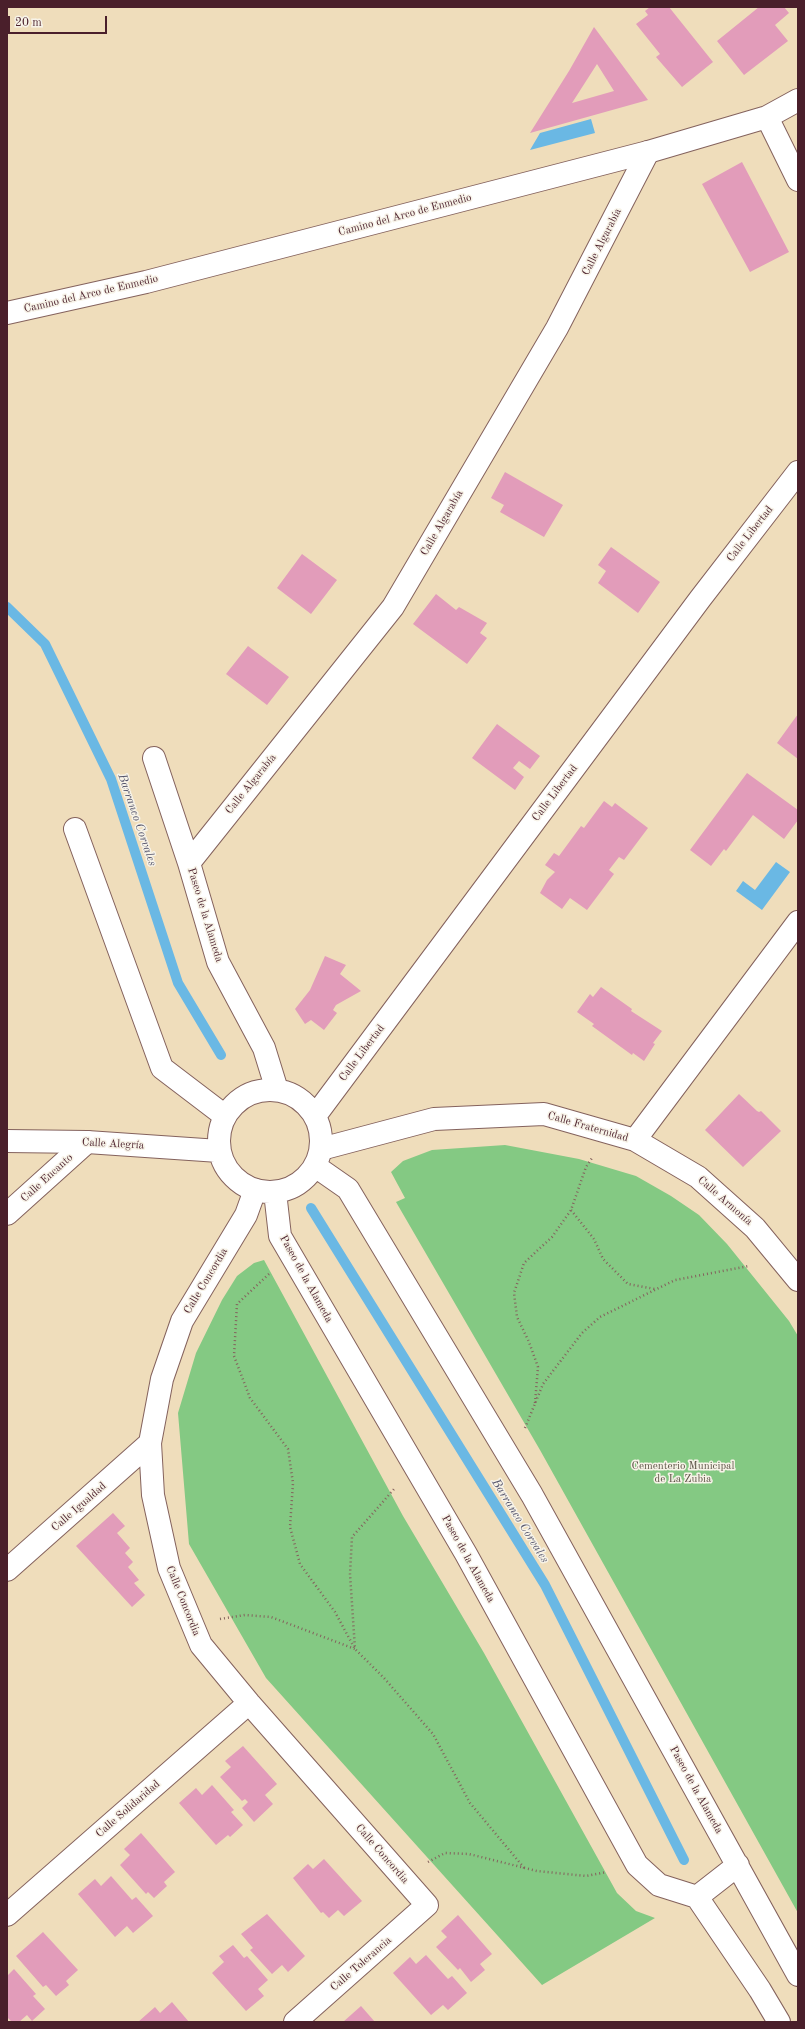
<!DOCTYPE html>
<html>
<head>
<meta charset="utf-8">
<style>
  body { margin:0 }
  #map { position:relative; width:805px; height:2029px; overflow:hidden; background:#efddbb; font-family:"Old Standard TT",serif }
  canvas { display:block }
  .frame { position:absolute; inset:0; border:8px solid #4a1f2b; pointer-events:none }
  .scale { position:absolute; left:8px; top:16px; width:99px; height:18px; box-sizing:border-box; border:2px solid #4a1f2b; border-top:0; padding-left:5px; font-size:12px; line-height:14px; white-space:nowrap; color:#4a1f2b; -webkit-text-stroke:3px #f7f3e8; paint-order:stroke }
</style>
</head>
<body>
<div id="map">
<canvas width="805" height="2029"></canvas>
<div class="frame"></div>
<div class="scale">20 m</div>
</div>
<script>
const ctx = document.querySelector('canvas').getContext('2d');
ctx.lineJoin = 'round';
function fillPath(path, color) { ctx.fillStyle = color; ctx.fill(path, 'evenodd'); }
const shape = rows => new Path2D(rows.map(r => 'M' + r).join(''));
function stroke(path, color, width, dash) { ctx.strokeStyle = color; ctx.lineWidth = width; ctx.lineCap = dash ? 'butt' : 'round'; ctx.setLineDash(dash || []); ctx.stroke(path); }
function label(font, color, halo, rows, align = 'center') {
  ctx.font = font + ' "Old Standard TT",serif'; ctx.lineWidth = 3; ctx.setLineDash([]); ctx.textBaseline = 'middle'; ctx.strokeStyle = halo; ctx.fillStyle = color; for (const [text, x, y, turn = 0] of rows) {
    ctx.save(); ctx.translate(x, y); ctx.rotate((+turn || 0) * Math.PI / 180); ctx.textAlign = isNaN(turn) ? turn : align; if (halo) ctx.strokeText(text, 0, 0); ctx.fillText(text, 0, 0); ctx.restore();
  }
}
fillPath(shape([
  [505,1145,579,1159,636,1176,671,1196,699,1215,727,1244,789,1321,798,1336,798,1913,540,1450,396,1202,405,1198,391,1172,403,1161,432,1150],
  [264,1260,403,1516,484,1653,617,1893,636,1911,655,1918,542,1985,266,1678,189,1544,178,1413,196,1353,222,1300,237,1276,254,1263]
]), '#84c983');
fillPath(shape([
  [591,119,595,133,530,150,540,133],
  [776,862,790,872,762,910,736,891,743,881,755,890]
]), '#6ab8e4');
stroke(shape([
  [7,607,45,644,111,779,178,983,221,1055],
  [311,1208,545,1585,684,1860]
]), '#6ab8e4', 10);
fillPath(shape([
  [650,7,669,7,713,62,682,87,656,57,660,54,636,24,648,15,645,11],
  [759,7,784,7,789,13,775,25,788,41,744,75,717,41],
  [594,27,648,100,530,133,569,71],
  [597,64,614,91,572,103],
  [742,162,789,252,750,272,702,184],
  [505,472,563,505,544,537,500,512,504,505,491,498],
  [611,547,660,582,638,613,598,583,606,571,598,565],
  [302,554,337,580,311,614,277,588],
  [436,594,456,610,459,607,487,623,480,633,487,638,467,664,413,624],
  [248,646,289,677,267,705,226,674],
  [798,714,798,759,777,743],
  [497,724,540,756,530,769,519,761,513,768,524,777,515,790,472,758],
  [747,773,798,810,798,820,784,839,753,815,726,851,724,849,711,866,690,850],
  [604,801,612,807,615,803,648,828,624,860,619,857,609,870,614,874,587,910,570,898,562,909,540,893,547,880,555,872,545,865,554,853,559,856,581,826,584,828],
  [325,956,346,965,340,974,361,991,336,1005,333,1010,337,1013,324,1030,311,1020,305,1024,295,1009,310,990],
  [601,987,632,1009,631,1011,662,1031,653,1043,655,1044,644,1061,633,1053,632,1055,592,1026,594,1024,577,1012,590,994,593,997],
  [739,1094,757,1111,759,1112,761,1111,781,1131,743,1167,705,1130],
  [113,1513,125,1526,117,1533,130,1548,125,1553,133,1562,128,1567,139,1580,134,1583,145,1595,132,1607,76,1546],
  [243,1746,277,1784,265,1795,273,1804,254,1822,242,1808,248,1802,245,1799,242,1801,220,1777,231,1767,225,1761],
  [212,1785,234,1810,231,1812,243,1825,230,1837,228,1835,216,1845,179,1803,196,1788,202,1795],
  [141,1833,175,1872,164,1882,167,1886,154,1898,148,1892,146,1894,120,1865,130,1855,124,1849],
  [324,1859,362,1901,344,1916,338,1910,329,1918,323,1912,321,1913,293,1878,308,1864,313,1869],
  [111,1876,132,1900,136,1897,153,1916,133,1933,127,1926,115,1937,78,1894,95,1879,101,1886],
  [267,1914,305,1956,288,1972,282,1965,272,1974,250,1950,253,1948,241,1934],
  [458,1915,492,1954,480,1964,485,1970,471,1982,460,1968,458,1970,436,1947,447,1937,441,1931],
  [43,1932,78,1970,66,1981,69,1985,56,1996,46,1985,43,1987,16,1956],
  [233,1945,244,1958,247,1956,268,1980,258,1989,264,1996,246,2011,212,1973,224,1962,219,1956],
  [426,1955,448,1979,452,1976,467,1993,448,2010,443,2005,431,2015,393,1973,410,1957,416,1964],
  [14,1969,36,1994,33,1996,45,2009,32,2021,27,2015,19,2022,12,2022,7,2017,7,1976],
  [172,2002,189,2022,138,2022,155,2007,160,2013],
  [361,2006,375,2022,343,2022]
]), '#e29cba');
const minor = shape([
  [154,758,189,863,218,962,264,1048,277,1090],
  [75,829,162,1068,225,1116],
  [189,863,393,607,557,328,648,152],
  [635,1140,798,922],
  [321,1149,434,1119,544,1114,635,1140,698,1177,755,1228,798,1280],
  [255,1190,246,1215,182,1321,162,1379,150,1443,153,1495,169,1568,201,1645,249,1703,427,1905,295,2022],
  [7,1214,87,1142],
  [7,1570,150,1443],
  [7,1915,249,1703]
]);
const tertiary = shape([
  [767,117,798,180],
  [7,313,146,282,648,152,767,117,798,100],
  '219 1141a51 51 0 1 1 102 0a51 51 0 1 1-102 0Z',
  [315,1116,700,599,798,472],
  [7,1141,87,1142,219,1151],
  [315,1166,348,1189,532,1495,798,1975],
  [275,1192,280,1236,466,1554,637,1865,659,1885,697,1897,760,1990,779,2022],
  [697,1897,738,1865]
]);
stroke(minor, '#84625d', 24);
stroke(tertiary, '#84625d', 24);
stroke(shape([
  [571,1210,594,1239,603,1259,628,1284,655,1289],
  [269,1274,237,1304,234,1356,250,1398,288,1449,293,1483,290,1527,300,1564,335,1612,355,1649,384,1678,433,1734,470,1803,525,1869],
  [535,1403,538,1367,529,1342,517,1317,514,1293,524,1263,552,1237,571,1210,586,1167,592,1158],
  [525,1428,543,1384,582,1333,600,1317,675,1280,749,1266],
  [220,1619,245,1615,271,1617,355,1649,350,1574,352,1537,395,1488],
  [428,1862,445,1853,469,1854,537,1871,586,1876,607,1872]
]), '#84625d', 2.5, [1, 3]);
stroke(minor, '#fff', 22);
stroke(tertiary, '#fff', 22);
label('11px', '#4a1f2b', '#f7f3e8', [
  ["Camino del Arco de Enmedio",405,215,-15],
  ["Calle Algarabía",602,242,-63],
  ["Camino del Arco de Enmedio",91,294,-13],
  ["Calle Algarabía",442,523,-60],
  ["Calle Libertad",750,534,-52],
  ["Calle Algarabía",251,784,-51],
  ["Calle Libertad",555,793,-53],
  ["Paseo de la Alameda",205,915,73],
  ["Calle Libertad",362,1053,-53],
  ["Calle Fraternidad",588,1127,16],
  ["Calle Alegría",113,1144,3],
  ["Calle Encanto",47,1178,-42],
  ["Calle Armonía",725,1201,41],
  ["Paseo de la Alameda",306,1279,61],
  ["Calle Concordia",206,1281,-59],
  ["Calle Igualdad",79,1507,-41],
  ["Paseo de la Alameda",468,1559,61],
  ["Calle Concordia",183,1601,68],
  ["Paseo de la Alameda",696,1790,61],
  ["Calle Solidaridad",128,1809,-41],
  ["Calle Concordia",382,1854,49],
  ["Calle Tolerancia",361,1964,-41]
]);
label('11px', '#5b5245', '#f7f3e8', [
  ["Cementerio Municipal",683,1466],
  ["de La Zubia",683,1479]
]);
label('italic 12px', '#55556c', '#f7f3e8', [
  ["Barranco Corvales",137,820,71],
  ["Barranco Corvales",520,1521,58]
]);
</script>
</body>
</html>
